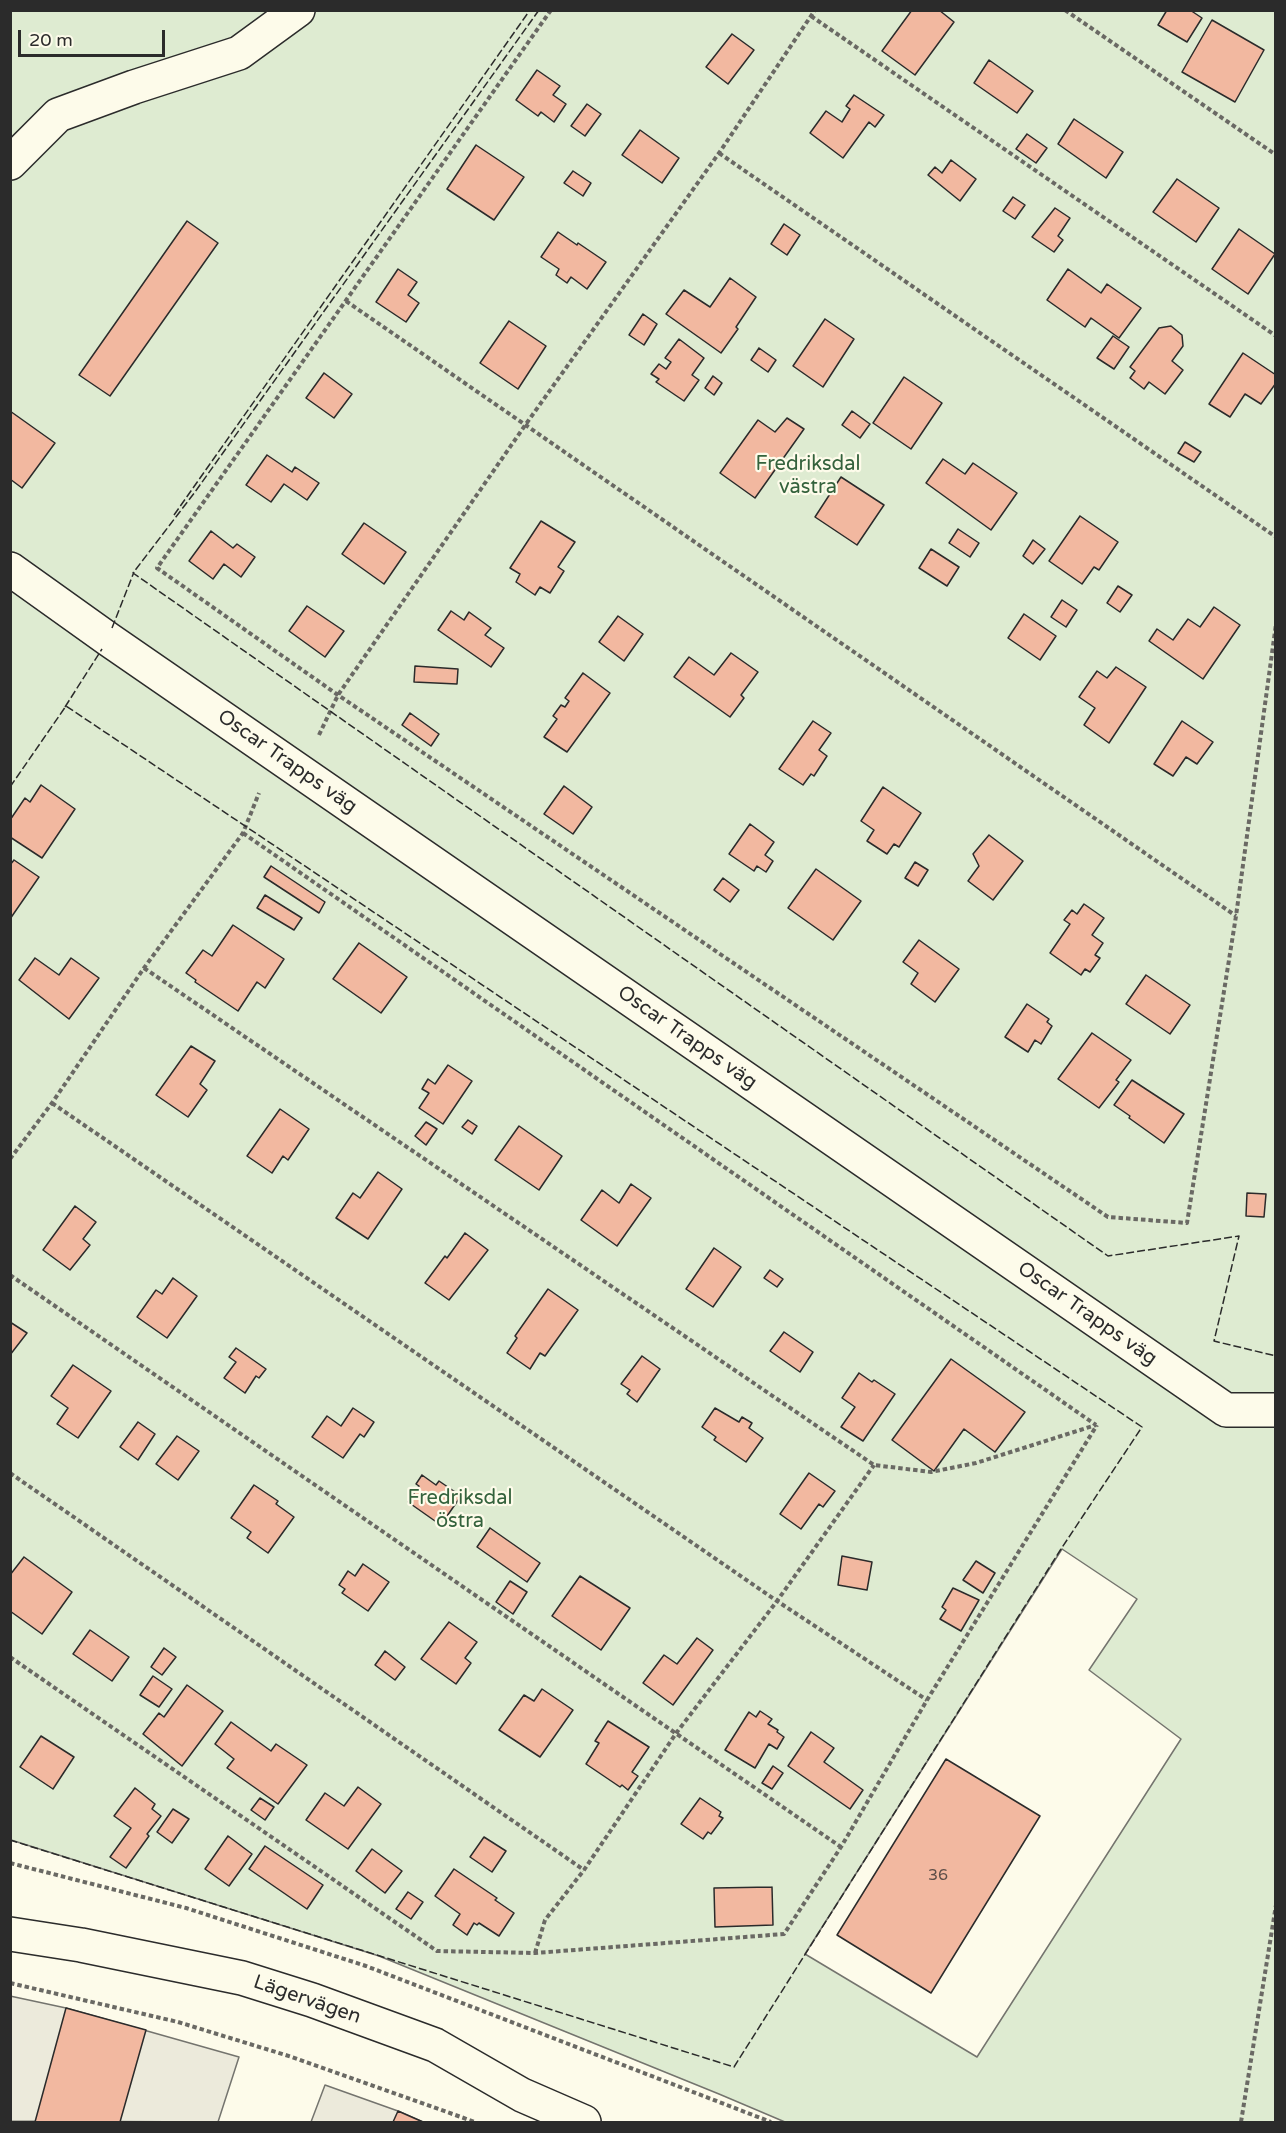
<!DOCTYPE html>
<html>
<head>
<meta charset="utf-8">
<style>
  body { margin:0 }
  #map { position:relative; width:1286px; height:2133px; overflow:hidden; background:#fdfbea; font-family:"Varela Round",sans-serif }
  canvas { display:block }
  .frame { position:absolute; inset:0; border:12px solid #2b2b2b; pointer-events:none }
  .scale { position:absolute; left:18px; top:30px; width:147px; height:27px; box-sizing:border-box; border:3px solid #2b2b2b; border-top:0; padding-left:8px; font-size:18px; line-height:21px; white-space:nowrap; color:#2b2b2b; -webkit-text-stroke:4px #fdfbea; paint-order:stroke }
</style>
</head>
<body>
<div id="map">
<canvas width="1286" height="2133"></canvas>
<div class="frame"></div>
<div class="scale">20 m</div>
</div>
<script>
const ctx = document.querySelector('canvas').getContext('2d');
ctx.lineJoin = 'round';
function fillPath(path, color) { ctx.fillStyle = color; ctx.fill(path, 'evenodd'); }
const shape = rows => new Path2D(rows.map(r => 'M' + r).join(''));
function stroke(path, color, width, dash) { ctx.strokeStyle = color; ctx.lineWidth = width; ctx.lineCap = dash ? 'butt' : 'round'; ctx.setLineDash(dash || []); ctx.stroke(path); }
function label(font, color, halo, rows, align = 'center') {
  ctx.font = font + ' "Varela Round",sans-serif'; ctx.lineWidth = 4.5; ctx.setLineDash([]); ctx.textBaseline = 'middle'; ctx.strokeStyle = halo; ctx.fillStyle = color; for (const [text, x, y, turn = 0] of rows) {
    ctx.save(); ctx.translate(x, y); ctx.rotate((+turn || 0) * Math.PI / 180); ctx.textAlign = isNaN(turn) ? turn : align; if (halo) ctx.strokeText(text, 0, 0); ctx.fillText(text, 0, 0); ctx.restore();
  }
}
const green = shape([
  [11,11,1275,11,1275,2122,785,2122,719,2094,379,1956,11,1840,11,11],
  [1062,1549,1137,1599,1089,1670,1181,1739,977,2057,805,1954,1062,1549]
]);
fillPath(green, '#deebd1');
stroke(green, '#74746e', 1.5);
const parking = shape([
  [10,1996,66,2008,239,2057,218,2122,11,2121,10,1996],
  [325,2085,398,2111,423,2122,311,2122,325,2085]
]);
fillPath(parking, '#eceadb');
stroke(parking, '#74746e', 1.5);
const building = shape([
  [912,10,939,10,954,22,915,75,882,51,912,10],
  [1167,10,1190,10,1202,18,1187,42,1158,25,1167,10],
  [1212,20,1264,50,1235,102,1182,72,1212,20],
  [732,34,754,50,728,84,706,67,732,34],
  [989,60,1033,91,1017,113,974,83,989,60],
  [537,70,560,86,553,95,566,104,554,122,541,112,538,116,516,100,537,70],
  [854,95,884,115,875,127,869,122,843,158,810,133,826,111,842,122,850,109,846,106,854,95],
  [587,104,601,114,585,136,571,126,587,104],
  [1074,119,1123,152,1106,178,1058,144,1074,119],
  [640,130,679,158,662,183,622,155,640,130],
  [1027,134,1047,148,1036,163,1016,149,1027,134],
  [476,145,524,177,494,220,447,189,476,145],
  [951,160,976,179,960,201,928,175,935,167,942,173,951,160],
  [573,171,591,183,583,196,564,183,573,171],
  [1177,179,1219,208,1196,242,1153,212,1177,179],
  [1013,197,1025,205,1015,219,1003,211,1013,197],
  [1055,208,1070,218,1058,236,1063,240,1054,252,1032,237,1055,208],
  [187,221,218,243,110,396,79,375,187,221],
  [784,224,800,235,787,255,771,244,784,224],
  [1239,229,1275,254,1248,294,1212,269,1239,229],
  [558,232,577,245,578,243,606,262,587,289,571,277,567,283,556,275,559,269,541,257,558,232],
  [398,269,417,282,408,295,419,303,406,322,376,302,398,269],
  [1068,269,1101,293,1107,284,1141,308,1119,338,1091,318,1085,327,1047,300,1068,269],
  [730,278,756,297,736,327,738,329,721,353,666,314,684,290,710,307,730,278],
  [643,314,657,324,644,345,629,335,643,314],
  [825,319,854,339,823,387,793,366,825,319],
  [509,321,546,346,518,389,480,363,509,321],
  [1171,326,1182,335,1183,346,1172,361,1183,370,1165,394,1149,382,1144,389,1130,378,1135,371,1130,367,1159,328,1171,326],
  [1113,336,1129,347,1114,369,1097,358,1113,336],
  [679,339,704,358,692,375,699,380,684,401,656,382,659,379,651,374,659,364,666,369,671,362,665,358,679,339],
  [759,348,776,360,768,372,751,360,759,348],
  [1243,353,1276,375,1276,383,1261,404,1245,394,1230,417,1209,404,1243,353],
  [324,373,352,394,334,418,306,398,324,373],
  [713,376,722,383,714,395,705,388,713,376],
  [904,377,942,403,911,449,873,423,904,377],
  [10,411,55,443,22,488,10,479,10,411],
  [852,411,870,424,860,438,842,425,852,411],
  [787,418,804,429,755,498,720,473,758,420,775,432,787,418],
  [1185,442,1201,452,1194,462,1178,453,1185,442],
  [267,455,292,472,295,467,319,483,307,500,284,484,271,502,246,485,267,455],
  [943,459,965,474,973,463,1017,493,991,530,926,483,943,459],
  [841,477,884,505,857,545,815,517,841,477],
  [1080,516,1118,542,1099,570,1094,567,1082,584,1049,561,1080,516],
  [541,521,575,542,558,567,564,571,550,593,540,587,535,595,516,582,520,574,510,568,541,521],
  [364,523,406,552,384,584,342,554,364,523],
  [958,529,979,543,970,557,949,543,958,529],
  [211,531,233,548,237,544,255,557,241,577,224,564,213,579,189,561,211,531],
  [1033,540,1045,549,1033,564,1023,556,1033,540],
  [931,549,959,567,947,586,919,568,931,549],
  [1118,586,1132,595,1120,612,1107,603,1118,586],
  [1062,600,1077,610,1066,627,1051,617,1062,600],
  [307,606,344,631,325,657,289,631,307,606],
  [1214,607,1240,625,1203,679,1149,641,1157,629,1173,640,1188,619,1200,627,1214,607],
  [451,611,464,620,469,612,491,628,485,635,504,648,491,667,438,630,451,611],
  [1024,614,1056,636,1040,660,1008,638,1024,614],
  [618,616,643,634,624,661,599,642,618,616],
  [731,653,758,672,741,695,744,698,730,717,674,677,689,657,714,675,731,653],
  [415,666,458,669,457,684,414,682,415,666],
  [1116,667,1146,687,1109,743,1084,725,1095,708,1079,697,1097,671,1107,678,1116,667],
  [583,673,610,693,567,752,544,737,557,719,553,716,561,705,565,707,569,701,565,698,583,673],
  [410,713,439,734,431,746,402,725,410,713],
  [813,721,831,733,819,750,827,756,814,776,811,774,803,785,779,769,813,721],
  [1182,721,1213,742,1197,764,1186,757,1173,776,1154,764,1182,721],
  [41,785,75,809,42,858,10,837,10,820,25,798,30,802,41,785],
  [564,786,592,807,573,834,544,814,564,786],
  [883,787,921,813,899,847,894,844,887,854,867,841,874,830,861,821,883,787],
  [750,824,774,842,765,855,773,861,766,872,757,866,754,871,729,854,750,824],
  [989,835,1023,861,993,900,968,881,979,866,973,854,989,835],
  [14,860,39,877,10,919,10,865,14,860],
  [915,862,928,870,918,886,905,878,915,862],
  [271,866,325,902,319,913,264,877,271,866],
  [816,869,861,901,833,940,788,908,816,869],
  [723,878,739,890,730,902,714,890,723,878],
  [265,895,302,918,294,930,257,908,265,895],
  [1084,904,1104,918,1092,935,1103,943,1095,955,1100,958,1090,972,1085,969,1081,975,1050,953,1070,924,1064,920,1072,910,1077,914,1084,904],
  [233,925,284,959,265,988,257,982,238,1011,195,982,196,980,186,973,203,950,212,956,233,925],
  [919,940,959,969,935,1002,911,984,918,973,903,962,919,940],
  [359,943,407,977,381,1013,333,979,359,943],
  [35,958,59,975,71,958,99,978,69,1019,19,980,35,958],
  [1146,975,1190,1005,1170,1034,1126,1004,1146,975],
  [1027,1004,1049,1019,1047,1022,1052,1026,1041,1044,1035,1040,1028,1052,1005,1037,1027,1004],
  [1092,1033,1131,1060,1116,1080,1119,1082,1099,1108,1058,1079,1092,1033],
  [191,1046,215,1061,200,1084,207,1090,188,1117,156,1095,191,1046],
  [448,1065,472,1081,443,1124,419,1108,429,1093,422,1089,428,1079,435,1084,448,1065],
  [1132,1080,1184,1114,1164,1143,1129,1118,1130,1116,1114,1105,1132,1080],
  [280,1109,309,1129,288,1160,283,1156,272,1173,247,1156,280,1109],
  [468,1120,477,1126,472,1134,462,1127,468,1120],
  [426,1122,437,1129,426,1145,415,1136,426,1122],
  [519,1126,562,1156,539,1190,495,1160,519,1126],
  [378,1172,402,1189,368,1239,336,1218,353,1193,360,1198,378,1172],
  [631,1184,651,1198,617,1246,581,1220,602,1190,619,1203,631,1184],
  [1247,1193,1266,1194,1264,1217,1246,1216,1247,1193],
  [75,1206,96,1222,83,1239,90,1245,70,1270,43,1250,75,1206],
  [465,1233,488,1250,449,1300,425,1283,445,1256,447,1258,465,1233],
  [714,1248,741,1267,713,1307,686,1289,714,1248],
  [770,1270,783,1279,777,1287,764,1278,770,1270],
  [173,1278,197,1296,167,1338,137,1317,156,1290,162,1294,173,1278],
  [548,1289,578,1310,545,1356,540,1353,530,1369,507,1353,517,1338,515,1336,548,1289],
  [10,1322,27,1333,10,1355,10,1322],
  [784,1332,813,1352,800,1372,770,1351,784,1332],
  [236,1348,266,1369,259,1378,256,1376,245,1393,224,1378,236,1362,229,1357,236,1348],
  [642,1356,660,1369,637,1402,627,1394,630,1390,621,1384,642,1356],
  [951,1359,1025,1412,995,1452,964,1429,934,1471,892,1440,951,1359],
  [73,1365,111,1391,78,1438,57,1424,68,1408,51,1396,73,1365],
  [859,1373,872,1382,874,1380,895,1394,863,1441,841,1427,855,1407,842,1398,859,1373],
  [353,1408,374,1422,364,1437,360,1434,343,1458,312,1437,327,1416,341,1426,353,1408],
  [715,1408,739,1422,742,1417,752,1423,749,1428,763,1438,746,1462,714,1440,716,1437,702,1427,715,1408],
  [138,1422,155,1434,138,1460,120,1447,138,1422],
  [177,1436,199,1451,178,1480,156,1464,177,1436],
  [809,1473,835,1491,823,1507,819,1504,801,1529,780,1514,809,1473],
  [422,1475,436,1485,439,1481,461,1496,445,1519,439,1516,435,1521,408,1502,419,1486,416,1484,422,1475],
  [254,1485,278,1501,276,1504,294,1517,268,1553,247,1538,251,1532,231,1518,254,1485],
  [490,1528,540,1563,527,1582,477,1547,490,1528],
  [842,1556,872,1562,867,1590,838,1585,842,1556],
  [24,1557,72,1592,42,1634,10,1611,10,1575,24,1557],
  [976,1561,995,1573,983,1593,963,1580,976,1561],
  [363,1564,389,1582,368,1611,342,1593,345,1589,339,1585,348,1571,355,1576,363,1564],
  [580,1576,630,1608,601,1650,552,1616,580,1576],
  [510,1581,527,1592,513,1614,496,1602,510,1581],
  [953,1588,979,1600,961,1631,940,1619,946,1610,942,1607,953,1588],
  [449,1622,477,1642,465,1658,471,1663,456,1684,421,1659,449,1622],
  [90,1630,129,1657,112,1681,73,1654,90,1630],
  [697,1638,713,1650,673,1705,643,1683,664,1655,677,1664,697,1638],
  [164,1648,176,1657,162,1675,151,1667,164,1648],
  [385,1651,405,1667,395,1680,375,1665,385,1651],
  [153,1676,172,1689,159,1707,140,1695,153,1676],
  [187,1685,223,1711,182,1766,143,1734,159,1713,164,1717,187,1685],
  [542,1689,573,1710,540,1757,499,1730,524,1695,534,1701,542,1689],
  [760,1711,772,1719,768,1724,778,1730,777,1732,784,1737,777,1749,769,1744,755,1768,725,1750,749,1712,756,1717,760,1711],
  [608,1721,649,1747,632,1772,638,1776,628,1790,622,1785,620,1787,586,1764,599,1743,595,1741,608,1721],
  [231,1722,271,1751,276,1744,307,1765,278,1804,227,1768,234,1759,215,1744,231,1722],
  [811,1732,834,1748,824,1762,863,1790,850,1809,788,1766,811,1732],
  [41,1736,74,1757,53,1789,20,1767,41,1736],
  [946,1759,1040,1816,931,1993,837,1935,946,1759],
  [773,1766,783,1773,772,1789,762,1783,773,1766],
  [358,1787,381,1804,348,1849,306,1820,325,1793,344,1806,358,1787],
  [135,1788,155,1804,152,1809,161,1816,147,1834,149,1836,126,1868,110,1857,131,1828,114,1816,135,1788],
  [260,1798,274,1807,265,1820,251,1810,260,1798],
  [700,1798,721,1812,719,1816,723,1818,711,1834,708,1832,703,1839,681,1824,700,1798],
  [173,1809,189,1819,172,1843,157,1832,173,1809],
  [228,1836,252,1854,229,1886,205,1869,228,1836],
  [484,1837,506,1851,492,1872,470,1857,484,1837],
  [265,1846,323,1885,307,1909,249,1869,265,1846],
  [372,1849,402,1871,385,1893,356,1871,372,1849],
  [454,1869,497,1898,495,1900,514,1913,499,1936,479,1923,477,1925,474,1923,467,1935,453,1925,460,1914,435,1896,454,1869],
  [772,1887,773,1925,715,1927,714,1888,772,1887],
  [408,1892,423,1902,411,1919,396,1909,408,1892],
  [66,2008,146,2030,120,2122,35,2122,66,2008],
  [398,2111,423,2122,393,2122,398,2111]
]);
fillPath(building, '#f2b8a0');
stroke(building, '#2b2b2b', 1.5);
const minor = shape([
  [10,163,58,115,134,87,239,53,298,10],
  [10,569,108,639,1226,1410,1276,1410],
  [10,1934,81,1945,242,1978,312,2000,435,2045,522,2095,584,2122]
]);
stroke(minor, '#2b2b2b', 36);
stroke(shape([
  [551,10,157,568,338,695,1108,1217,1187,1223,1236,916,1276,624],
  [1065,10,1276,155],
  [811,16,1276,336],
  [719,153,1276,537],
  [346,301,1236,916],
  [319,735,338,695,526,424,719,153,815,10],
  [243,833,1096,1425],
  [144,968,874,1465,931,1472,976,1463,1096,1425],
  [52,1103,777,1601,927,1700],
  [10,1159,52,1103,144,968,243,833,259,793],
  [10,1275,841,1847],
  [10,1473,584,1870],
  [10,1657,437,1951,535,1953,784,1934,841,1847,927,1700,1097,1425],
  [10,1863,186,1908,366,1966,771,2122],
  [535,1953,545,1920,584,1870,677,1732,777,1601,874,1465],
  [10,1983,178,2022,292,2057,475,2122],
  [1241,2122,1276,1905]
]), '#6a6964', 4, [4.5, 3]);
stroke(minor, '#fdfbea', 33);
stroke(shape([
  [539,10,195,492,133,573,1108,1256,1239,1236,1214,1341,1276,1356],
  [174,515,530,10],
  [112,628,134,572],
  [65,707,102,649],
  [10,787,66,706,1142,1427,1061,1549,734,2067,10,1840]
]), '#2b2b2b', 1.5, [8, 3]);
label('16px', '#5d4e48', null, [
  ["36",938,1876]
]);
label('20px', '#34623c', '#fdfbea', [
  ["Fredriksdal",808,465],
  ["västra",808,488],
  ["Fredriksdal",460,1499],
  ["östra",460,1522]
]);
label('20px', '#2b2b2b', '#fdfbea', [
  ["Oscar Trapps väg",287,762,35],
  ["Oscar Trapps väg",687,1038,35],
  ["Oscar Trapps väg",1087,1314,35],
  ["Lägervägen",307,2000,19]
]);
</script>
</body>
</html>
